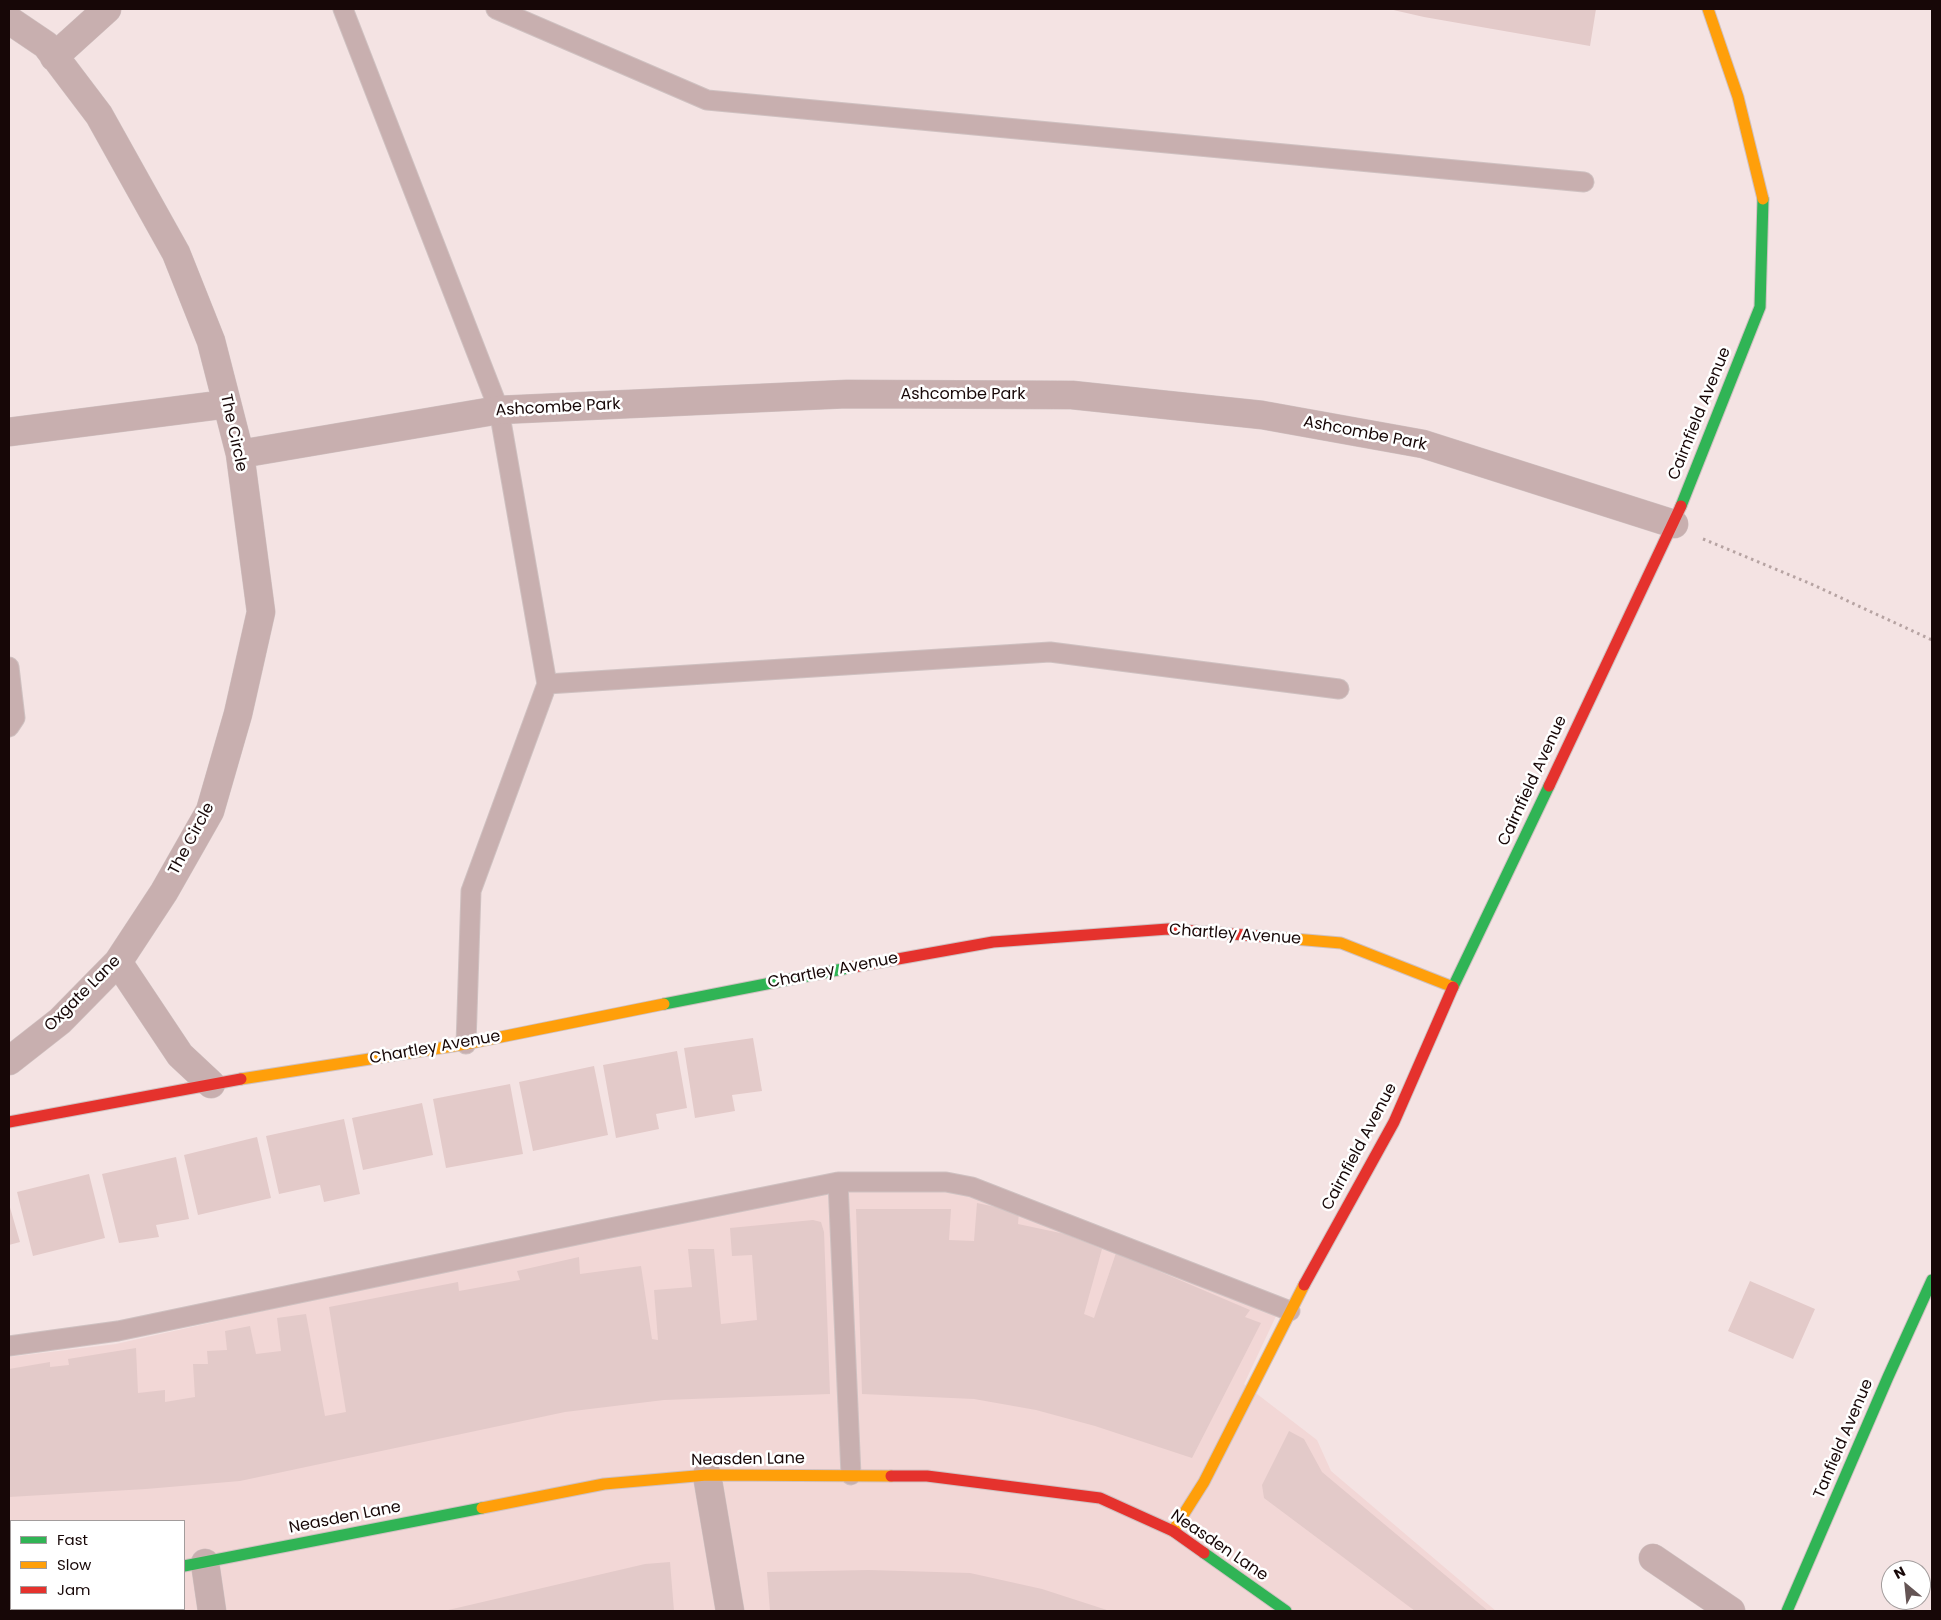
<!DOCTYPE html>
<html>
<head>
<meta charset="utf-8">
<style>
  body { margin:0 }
  #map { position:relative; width:1941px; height:1620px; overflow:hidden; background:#f4e3e3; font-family:Poppins,sans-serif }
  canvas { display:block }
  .frame { position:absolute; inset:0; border:10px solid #170707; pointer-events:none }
  .legend { position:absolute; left:10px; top:1520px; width:175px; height:90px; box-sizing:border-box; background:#fff; border:1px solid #a29c9c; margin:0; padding:6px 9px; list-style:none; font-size:15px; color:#170707 }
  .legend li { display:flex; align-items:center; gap:10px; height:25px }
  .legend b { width:25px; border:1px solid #a29c9c }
  .north { position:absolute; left:1881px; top:1560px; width:50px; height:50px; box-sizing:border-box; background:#fff; border:1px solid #a29c9c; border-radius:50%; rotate:332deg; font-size:14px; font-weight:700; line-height:20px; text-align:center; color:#170707 }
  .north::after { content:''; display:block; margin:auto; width:18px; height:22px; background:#645454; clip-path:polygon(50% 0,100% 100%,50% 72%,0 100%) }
</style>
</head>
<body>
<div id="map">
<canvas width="1941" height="1620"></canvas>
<div class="frame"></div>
<ul class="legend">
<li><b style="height:6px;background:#30b455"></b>Fast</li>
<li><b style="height:6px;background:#ff9f0a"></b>Slow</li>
<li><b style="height:6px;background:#e5322d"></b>Jam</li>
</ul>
<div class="north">N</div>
</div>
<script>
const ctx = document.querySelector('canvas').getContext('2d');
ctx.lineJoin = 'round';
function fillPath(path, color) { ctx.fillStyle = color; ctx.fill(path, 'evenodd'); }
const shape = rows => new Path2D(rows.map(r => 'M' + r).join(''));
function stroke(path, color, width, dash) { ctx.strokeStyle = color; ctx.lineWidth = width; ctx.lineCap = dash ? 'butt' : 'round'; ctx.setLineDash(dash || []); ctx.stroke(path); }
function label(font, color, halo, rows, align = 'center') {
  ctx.font = font + ' Poppins,sans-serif'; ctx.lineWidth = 5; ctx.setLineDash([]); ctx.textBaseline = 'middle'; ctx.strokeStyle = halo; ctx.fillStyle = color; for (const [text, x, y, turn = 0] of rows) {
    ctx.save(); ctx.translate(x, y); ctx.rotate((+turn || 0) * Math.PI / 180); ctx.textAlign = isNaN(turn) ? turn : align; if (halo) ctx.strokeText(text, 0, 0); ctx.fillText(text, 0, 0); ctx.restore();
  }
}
fillPath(shape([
  [833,1187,946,1190,991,1199,1277,1314,1244,1384,1317,1440,1331,1471,1496,1611,9,1611,9,1357,116,1344,614,1232],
  [11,1521,184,1521,184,1609,11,1609]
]), '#f2d7d6');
fillPath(shape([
  [1389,9,1596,9,1590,46,1424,17],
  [753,1038,762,1091,732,1095,735,1111,695,1118,684,1048],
  [677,1051,687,1108,656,1114,659,1129,616,1138,603,1065],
  [594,1066,608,1135,533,1151,519,1082],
  [510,1084,523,1154,446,1168,433,1099],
  [422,1103,433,1155,363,1170,352,1118],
  [344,1119,360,1194,324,1202,320,1185,279,1194,266,1136],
  [257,1137,271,1198,198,1215,184,1155],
  [176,1157,189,1219,156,1225,159,1237,119,1243,102,1174],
  [89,1174,105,1238,33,1256,17,1192],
  [977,1203,1019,1212,1018,1224,1065,1234,1102,1249,1084,1314,1094,1318,1116,1253,1250,1310,1245,1317,1261,1323,1192,1458,1095,1426,1036,1410,974,1399,862,1394,856,1209,951,1209,949,1240,974,1241],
  [9,1204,20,1242,9,1245],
  [813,1220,821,1222,824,1232,830,1394,664,1400,565,1412,240,1481,146,1489,9,1497,9,1369,50,1362,50,1367,69,1365,68,1359,136,1348,138,1393,165,1390,165,1402,195,1397,193,1364,208,1364,207,1351,227,1350,225,1331,250,1326,256,1354,281,1351,277,1318,306,1314,325,1416,346,1412,329,1307,458,1282,459,1291,520,1280,517,1271,579,1257,580,1274,641,1266,652,1339,658,1340,654,1290,692,1287,688,1249,714,1249,721,1324,757,1320,752,1255,732,1256,730,1228],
  [1750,1281,1815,1309,1793,1359,1728,1331],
  [1289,1431,1304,1439,1322,1472,1488,1611,1415,1611,1264,1498,1262,1485],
  [670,1562,674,1611,444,1611,645,1564],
  [869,1570,970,1573,1042,1589,1110,1611,770,1611,767,1572]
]), '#e3cac9');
const lane = shape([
  [343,9,499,410,547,684,471,891,466,1044],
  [496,9,707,100,1584,182],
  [9,667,15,718,9,727],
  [547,684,1050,652,1339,689],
  [838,1182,946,1182,972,1187,1290,1311],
  [9,1346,118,1331,610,1228,838,1182,851,1475]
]);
const street = shape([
  [9,20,46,45,99,115,176,253,211,341,240,454,261,612,238,714,210,811,164,892,118,962,60,1021,9,1061],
  [54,57,107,9],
  [9,432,227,404],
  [240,454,499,410,847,394,1072,395,1262,415,1423,444,1674,524],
  [118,962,180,1055,211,1084],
  [707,1475,730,1611],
  [1653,1558,1731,1611],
  [205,1563,212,1611]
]);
const fast = shape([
  [1681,506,1760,307,1763,199],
  [1453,987,1549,786],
  [664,1004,853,967],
  [1204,1553,1286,1611],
  [184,1566,482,1508],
  [9,1593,11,1593],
  [1787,1611,1888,1377,1932,1280]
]);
const slow = shape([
  [1708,9,1738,97,1763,199],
  [1283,938,1341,943,1453,987],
  [241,1079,466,1044,664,1004],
  [482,1508,604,1484,707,1475,891,1476],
  [1173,1531,1204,1482,1304,1285]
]);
const jam = shape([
  [1549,786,1681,506],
  [853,967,993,942,1168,929,1283,938],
  [9,1122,241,1079],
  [1304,1285,1394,1122,1453,987],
  [891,1476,927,1476,1100,1498,1173,1531,1204,1553]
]);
stroke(lane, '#cfc1c1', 21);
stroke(street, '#cfc1c1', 29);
stroke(fast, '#cfc1c1', 13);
stroke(slow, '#cfc1c1', 13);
stroke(jam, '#cfc1c1', 13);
stroke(shape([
  [1703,539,1809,583,1932,640]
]), '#b6a3a2', 3, [2.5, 4]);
stroke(lane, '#c8afaf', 19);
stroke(street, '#c8afaf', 28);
stroke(fast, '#30b455', 11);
stroke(slow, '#ff9f0a', 11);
stroke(jam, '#e5322d', 11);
label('16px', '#170707', '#fff', [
  ["Ashcombe Park",963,395],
  ["Ashcombe Park",558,408,-3],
  ["Cairnfield Avenue",1700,414,-68],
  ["The Circle",233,433,78],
  ["Ashcombe Park",1365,434,11],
  ["Cairnfield Avenue",1533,781,-65],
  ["The Circle",192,839,-62],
  ["Chartley Avenue",1235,935,4],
  ["Chartley Avenue",833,971,-11],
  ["Oxgate Lane",83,994,-45],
  ["Chartley Avenue",435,1048,-10],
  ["Cairnfield Avenue",1360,1147,-62],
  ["Tanfield Avenue",1844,1439,-67],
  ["Neasden Lane",748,1460,-1],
  ["Neasden Lane",345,1518,-11],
  ["Neasden Lane",1219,1546,34]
]);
</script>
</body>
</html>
